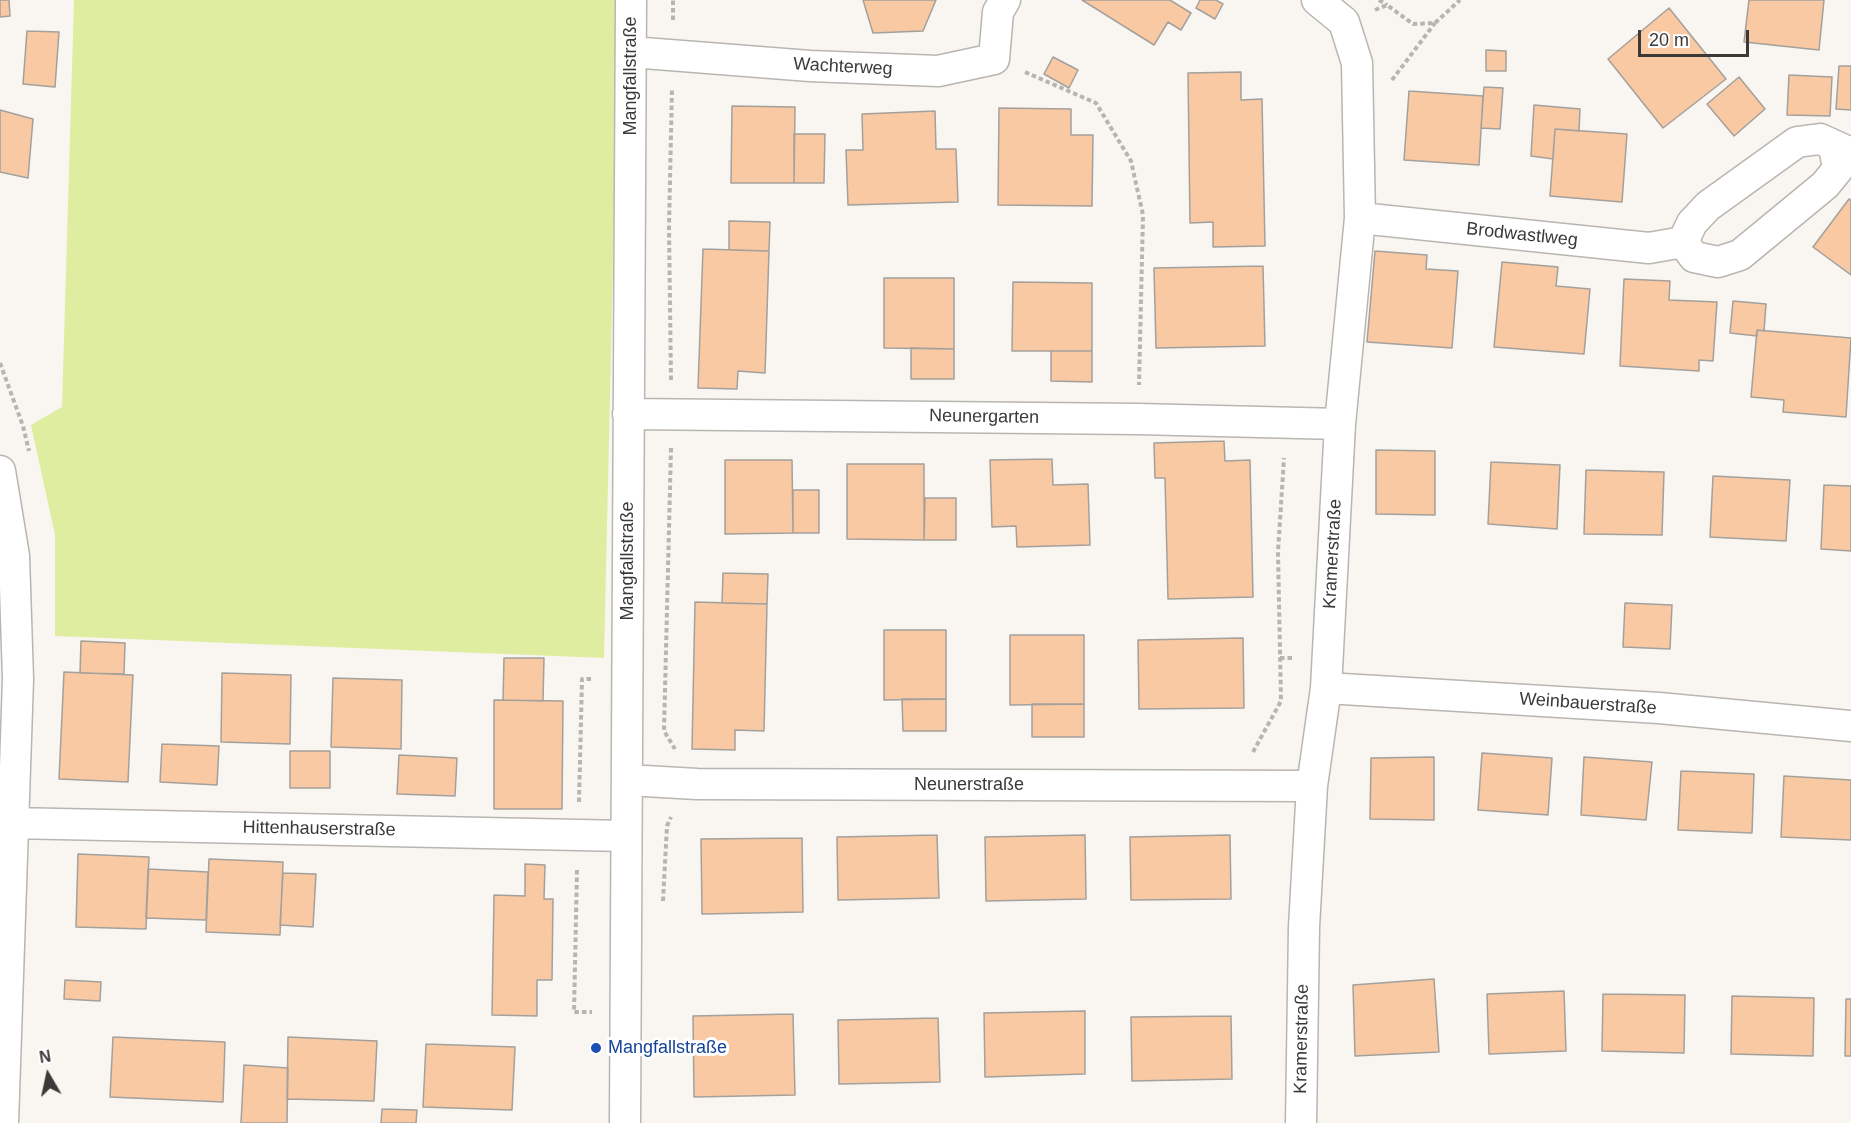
<!DOCTYPE html>
<html>
<head>
<meta charset="utf-8">
<style>
  body { margin:0 }
  #map { position:relative; width:1851px; height:1123px; overflow:hidden; background:#f9f5f1; font-family:Helvetica,sans-serif }
  canvas { display:block }
  .north { position:absolute; left:18px; top:1045px; width:60px; height:60px; -webkit-text-stroke:4px #fff; paint-order:stroke; rotate:351deg; font-size:16px; font-weight:700; line-height:24px; text-align:center; color:#3b3938 }
  .north::after { content:''; display:block; margin:auto; width:21px; height:27px; background:#3b3938; clip-path:polygon(50% 0,100% 100%,50% 72%,0 100%) }
  .scale { position:absolute; left:1638px; top:30px; width:111px; height:27px; box-sizing:border-box; border:3px solid #3b3938; border-top:0; padding-left:8px; font-size:18px; line-height:21px; white-space:nowrap; color:#3b3938; -webkit-text-stroke:4px #fff; paint-order:stroke }
</style>
</head>
<body>
<div id="map">
<canvas width="1851" height="1123"></canvas>
<div class="north">N</div>
<div class="scale">20 m</div>
</div>
<script>
const ctx = document.querySelector('canvas').getContext('2d');
ctx.lineJoin = 'round';
function fillPath(path, color) { ctx.fillStyle = color; ctx.fill(path, 'evenodd'); }
const shape = rows => new Path2D(rows.map(r => 'M' + r).join(''));
function stroke(path, color, width, dash) { ctx.strokeStyle = color; ctx.lineWidth = width; ctx.lineCap = dash ? 'butt' : 'round'; ctx.setLineDash(dash || []); ctx.stroke(path); }
function label(font, color, halo, rows, align = 'center') {
  ctx.font = font + ' Helvetica,sans-serif'; ctx.lineWidth = 6; ctx.setLineDash([]); ctx.textBaseline = 'middle'; ctx.strokeStyle = halo; ctx.fillStyle = color; for (const [text, x, y, turn = 0] of rows) {
    ctx.save(); ctx.translate(x, y); ctx.rotate((+turn || 0) * Math.PI / 180); ctx.textAlign = isNaN(turn) ? turn : align; if (halo) ctx.strokeText(text, 0, 0); ctx.fillText(text, 0, 0); ctx.restore();
  }
}
fillPath(shape([
  [74,0,619,0,604,658,55,636,55,535,31,425,62,407]
]), '#dfeda1');
const building = shape([
  [0,0,9,0,10,16,0,17,0,0],
  [863,0,936,0,923,31,873,33,863,0],
  [1082,0,1170,0,1191,13,1181,30,1168,22,1154,45,1082,0],
  [1200,0,1216,0,1223,4,1215,19,1196,8,1200,0],
  [1749,0,1824,0,1819,50,1744,42,1749,0],
  [1669,8,1726,79,1663,128,1608,59,1669,8],
  [27,31,59,32,55,87,23,84,27,31],
  [1486,50,1506,51,1506,71,1486,71,1486,50],
  [1053,57,1078,70,1069,88,1044,74,1053,57],
  [1839,66,1851,66,1851,110,1836,109,1839,66],
  [1241,72,1241,100,1262,99,1265,246,1213,247,1213,222,1190,223,1188,73,1241,72],
  [1789,75,1832,77,1830,116,1787,115,1789,75],
  [1739,77,1765,109,1734,136,1707,104,1739,77],
  [1484,87,1503,88,1500,129,1481,128,1484,87],
  [1409,91,1483,96,1479,165,1404,160,1409,91],
  [1534,105,1580,109,1579,131,1555,129,1553,159,1531,156,1534,105],
  [732,106,795,107,794,183,731,183,732,106],
  [999,108,1071,109,1071,135,1093,135,1092,206,998,205,999,108],
  [0,110,33,119,28,178,0,172,0,110],
  [935,111,936,149,956,149,958,202,848,205,846,150,863,150,862,114,935,111],
  [1555,129,1627,134,1622,202,1550,196,1555,129],
  [794,134,825,134,824,183,794,183,794,134],
  [1849,199,1851,200,1851,275,1813,247,1849,199],
  [729,221,770,222,769,251,729,250,729,221],
  [703,249,769,251,765,373,738,371,737,389,698,388,703,249],
  [1375,251,1427,255,1426,269,1458,271,1452,348,1367,342,1375,251],
  [1502,262,1558,267,1556,286,1590,289,1584,354,1494,347,1502,262],
  [1263,266,1265,346,1156,348,1154,268,1263,266],
  [884,278,954,278,954,349,884,348,884,278],
  [1624,279,1670,281,1669,300,1717,302,1713,361,1699,360,1699,371,1620,366,1624,279],
  [1013,282,1092,283,1092,351,1012,351,1013,282],
  [1733,301,1766,304,1764,331,1757,330,1757,336,1730,333,1733,301],
  [1757,330,1851,338,1846,417,1783,412,1784,400,1751,397,1757,330],
  [911,348,954,349,954,379,911,379,911,348],
  [1051,351,1092,351,1092,382,1051,381,1051,351],
  [1224,441,1225,461,1250,460,1253,597,1168,599,1165,478,1155,478,1154,443,1224,441],
  [1376,450,1435,451,1435,515,1376,514,1376,450],
  [1052,459,1053,485,1088,484,1090,545,1017,547,1016,526,992,527,990,460,1052,459],
  [725,460,792,460,793,533,725,534,725,460],
  [1491,462,1560,465,1557,529,1488,524,1491,462],
  [847,464,924,464,924,540,847,539,847,464],
  [1586,470,1664,472,1662,535,1584,534,1586,470],
  [1713,476,1790,480,1786,541,1710,537,1713,476],
  [1824,485,1851,486,1851,551,1821,549,1824,485],
  [793,490,819,490,819,533,793,533,793,490],
  [925,498,956,498,956,540,924,540,925,498],
  [723,573,768,574,767,604,722,603,723,573],
  [695,602,767,604,764,731,735,730,735,750,692,749,695,602],
  [1625,603,1672,605,1670,649,1623,647,1625,603],
  [884,630,946,630,946,699,884,700,884,630],
  [1010,635,1084,635,1084,704,1010,705,1010,635],
  [1243,638,1244,708,1139,709,1138,640,1243,638],
  [81,641,125,643,124,674,80,673,81,641],
  [504,658,544,658,543,701,503,700,504,658],
  [64,672,133,675,128,782,59,779,64,672],
  [222,673,291,675,290,744,221,742,222,673],
  [333,678,402,680,401,749,331,747,333,678],
  [902,699,946,699,946,731,903,731,902,699],
  [494,700,563,701,562,809,494,809,494,700],
  [1032,704,1084,704,1084,737,1032,737,1032,704],
  [162,744,219,746,217,785,160,782,162,744],
  [290,751,330,751,330,788,290,788,290,751],
  [1482,753,1552,758,1548,815,1478,810,1482,753],
  [399,755,457,758,455,796,397,794,399,755],
  [1434,757,1434,820,1370,819,1371,758,1434,757],
  [1584,757,1652,762,1646,820,1581,815,1584,757],
  [1681,771,1754,774,1752,833,1678,830,1681,771],
  [1784,776,1851,780,1851,840,1781,837,1784,776],
  [937,835,939,898,838,900,837,837,937,835],
  [1085,835,1086,899,986,901,985,837,1085,835],
  [1230,835,1231,899,1131,900,1130,837,1230,835],
  [802,838,803,912,702,914,701,839,802,838],
  [78,854,149,857,146,929,76,927,78,854],
  [209,859,283,862,280,935,206,932,209,859],
  [525,864,545,865,544,899,553,899,552,980,537,980,537,1016,492,1015,494,895,525,896,525,864],
  [148,869,208,872,206,920,146,918,148,869],
  [283,873,316,874,313,927,280,925,283,873],
  [1434,979,1439,1052,1355,1056,1353,985,1434,979],
  [65,980,101,982,100,1001,64,999,65,980],
  [1564,991,1566,1051,1489,1054,1487,994,1564,991],
  [1603,994,1685,995,1684,1053,1602,1051,1603,994],
  [1732,996,1814,998,1813,1056,1731,1054,1732,996],
  [1846,999,1851,999,1851,1056,1845,1056,1846,999],
  [1085,1011,1085,1074,985,1077,984,1013,1085,1011],
  [793,1014,795,1095,694,1097,693,1016,793,1014],
  [1231,1016,1232,1079,1132,1081,1131,1017,1231,1016],
  [938,1018,940,1082,839,1084,838,1020,938,1018],
  [113,1037,225,1042,223,1102,110,1097,113,1037],
  [288,1037,377,1041,374,1101,287,1099,288,1037],
  [426,1044,515,1047,512,1110,423,1107,426,1044],
  [244,1065,288,1068,287,1123,241,1123,244,1065],
  [382,1109,417,1110,416,1123,381,1123,382,1109]
]);
fillPath(building, '#f8c9a2');
stroke(building, '#a4a09c', 1.5);
const minor = shape([
  [631,52,810,66,938,71,994,59,998,12,1005,0],
  [1360,218,1649,248,1683,242],
  [1683,242,1694,257,1718,262,1740,255,1825,185,1838,169,1834,146],
  [1683,242,1692,223,1708,206,1797,142,1820,139,1851,153],
  [628,414,1138,419,1340,424],
  [0,471,14,556,18,679,3,1123],
  [1326,688,1659,708,1851,726],
  [627,780,697,784,1312,786],
  [12,823,626,836],
  [625,1123,631,0],
  [1301,1123,1304,927,1312,786,1326,688,1340,424,1360,218,1357,63,1344,22,1317,0]
]);
stroke(minor, '#b9b5b1', 33);
stroke(shape([
  [1379,0,1387,5],
  [1375,10,1387,5,1413,24,1435,23,1460,0],
  [673,20,673,0],
  [1025,72,1096,103,1131,161,1143,215,1139,385],
  [1392,80,1435,23],
  [0,363,23,426,29,451],
  [671,380,669,227,672,88],
  [671,448,664,731,675,749],
  [1280,658,1295,658],
  [1253,752,1281,701,1278,552,1284,458],
  [579,802,582,679,592,679],
  [577,870,574,1012,592,1012],
  [663,901,667,826,671,817]
]), '#b7b4b1', 4, [4.5, 3]);
stroke(minor, '#fff', 30);
for (const [x, y, r, color] of [
  [596,1048,6,"#1a4fb4"]
]) { const dot = new Path2D(); dot.arc(x, y, r, 0, 2 * Math.PI); ctx.fillStyle = color; ctx.fill(dot); stroke(dot, '#fff', 2); }
label('18px', '#3b3938', '#fff', [
  ["Wachterweg",843,67,3],
  ["Mangfallstraße",631,76,-90],
  ["Brodwastlweg",1522,235,6],
  ["Neunergarten",984,417,1],
  ["Kramerstraße",1333,554,-87],
  ["Mangfallstraße",628,561,-90],
  ["Weinbauerstraße",1588,704,4],
  ["Neunerstraße",969,785],
  ["Hittenhauserstraße",319,829,1],
  ["Kramerstraße",1302,1039,-89]
]);
label('18px', '#164399', '#fff', [
  ["Mangfallstraße",608,1048]
], 'left');
</script>
</body>
</html>
